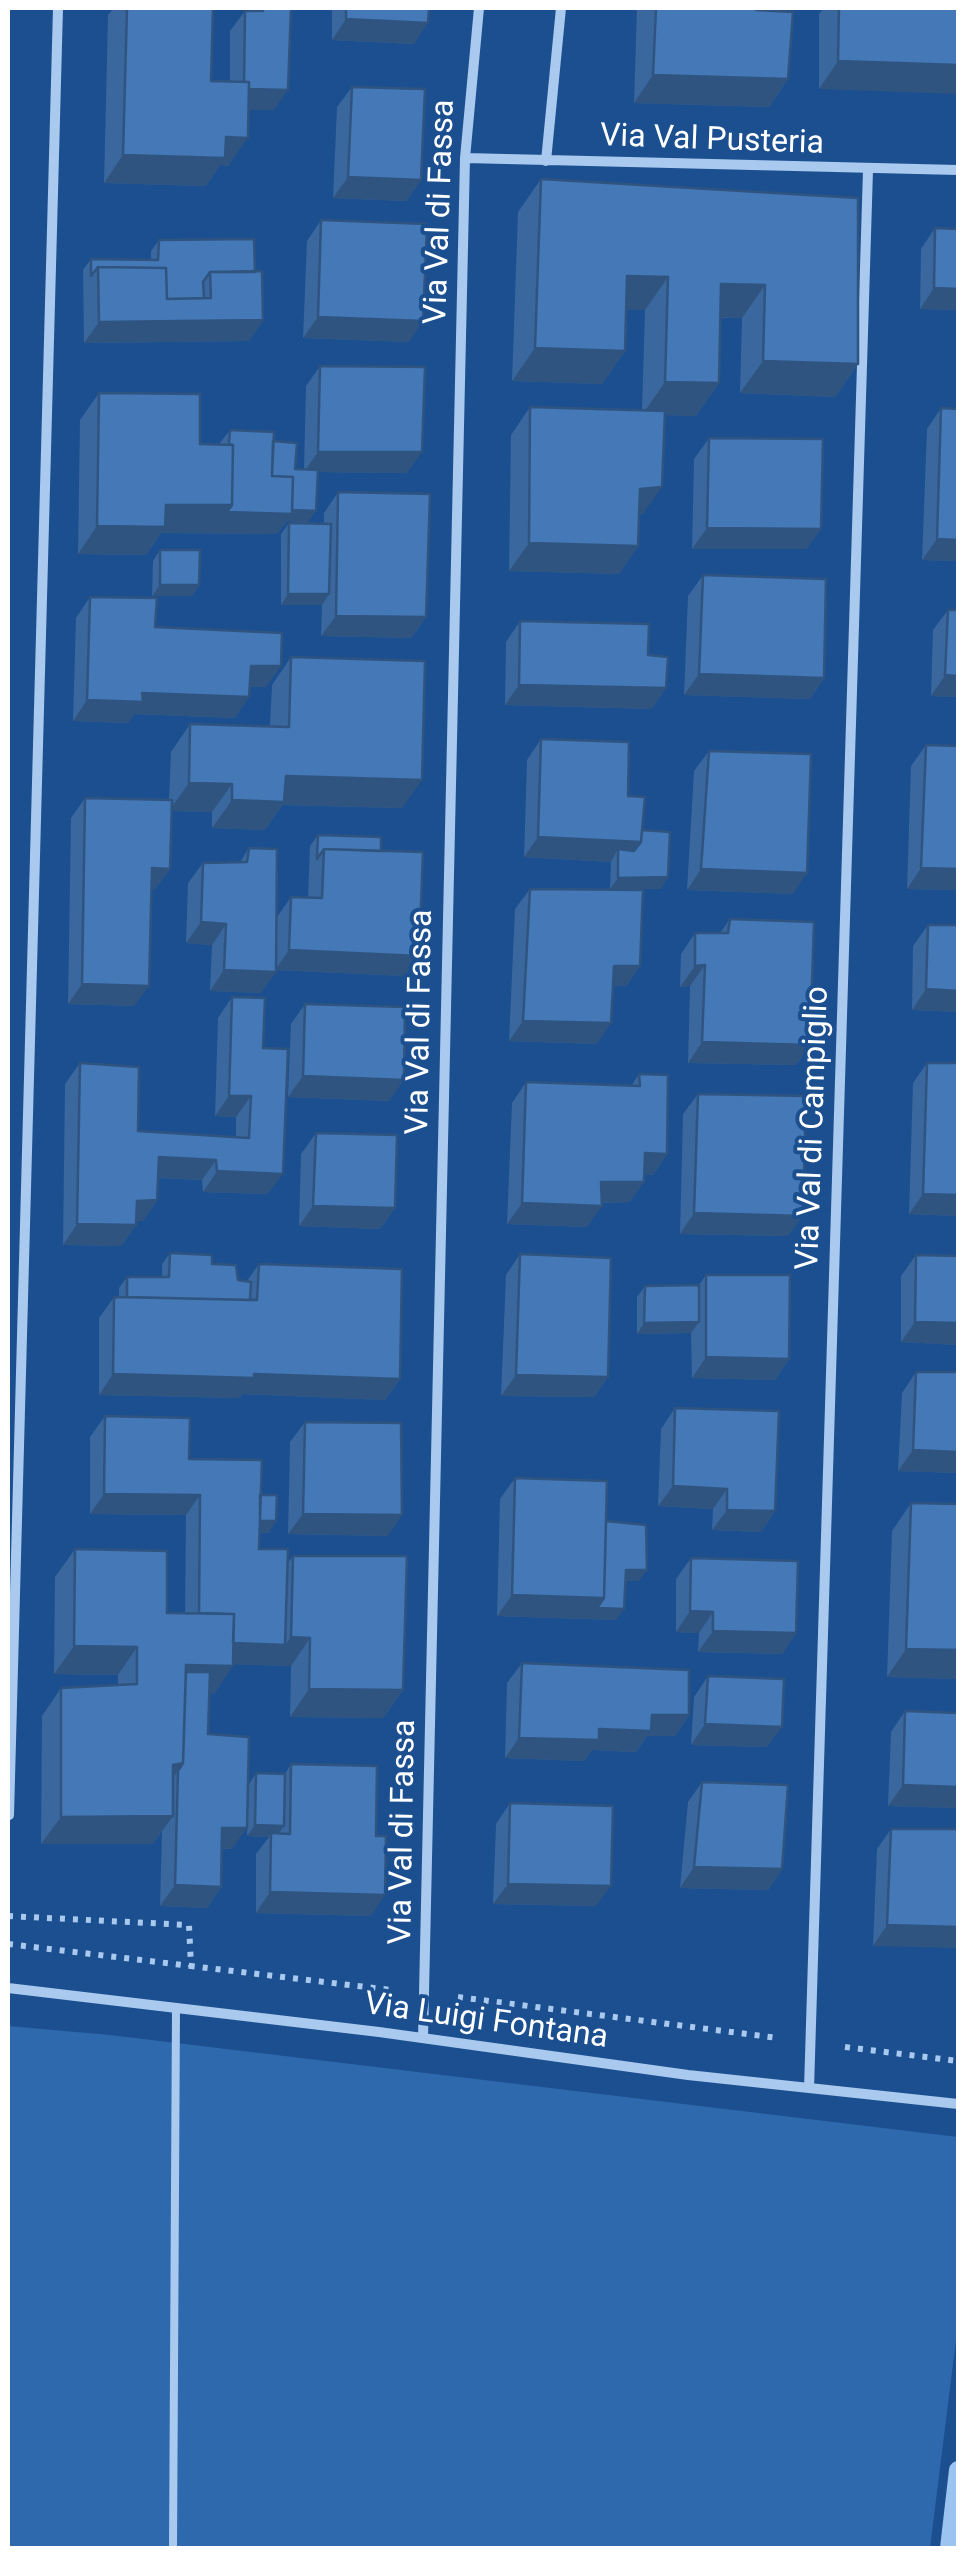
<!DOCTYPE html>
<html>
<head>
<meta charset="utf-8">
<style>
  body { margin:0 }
  #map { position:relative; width:966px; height:2556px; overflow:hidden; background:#1b4f8f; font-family:Roboto,sans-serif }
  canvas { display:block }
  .frame { position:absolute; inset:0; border:10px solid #fff; pointer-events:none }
</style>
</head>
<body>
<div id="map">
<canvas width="966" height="2556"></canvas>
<div class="frame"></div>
</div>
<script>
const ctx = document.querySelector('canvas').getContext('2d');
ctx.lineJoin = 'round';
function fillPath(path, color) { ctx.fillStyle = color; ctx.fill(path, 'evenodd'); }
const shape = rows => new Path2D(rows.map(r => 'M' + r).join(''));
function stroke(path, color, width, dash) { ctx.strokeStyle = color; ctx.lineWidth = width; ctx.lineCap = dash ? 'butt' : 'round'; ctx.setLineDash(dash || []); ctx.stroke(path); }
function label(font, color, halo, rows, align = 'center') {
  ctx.font = font + ' Roboto,sans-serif'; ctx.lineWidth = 8; ctx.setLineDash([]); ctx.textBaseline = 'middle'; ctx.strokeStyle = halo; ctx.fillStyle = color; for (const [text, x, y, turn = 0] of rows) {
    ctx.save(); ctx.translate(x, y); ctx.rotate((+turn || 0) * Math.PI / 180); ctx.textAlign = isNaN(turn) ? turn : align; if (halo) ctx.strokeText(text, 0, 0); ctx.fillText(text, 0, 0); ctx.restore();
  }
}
fillPath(shape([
  [8,2026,110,2035,958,2137,958,2324,930,2548,8,2548]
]), '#2e69ad');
stroke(shape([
  [949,2548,958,2470]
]), '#9cc4f0', 18);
stroke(shape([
  [8,1916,189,1925,191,1966,391,1990],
  [8,1944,191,1966],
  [458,1997,778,2038],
  [845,2047,958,2061]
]), '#a9c9ee', 6, [5, 8]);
stroke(shape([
  [173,2548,176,2008]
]), '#a9c9ee', 8);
stroke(shape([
  [465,158,958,170],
  [546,161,561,8],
  [9,1815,58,8],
  [8,1988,379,2032,688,2075,958,2104],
  [423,2038,465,158,479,8],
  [809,2088,868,170]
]), '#a9c9ee', 10);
fillPath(shape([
  [114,8,213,8,211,81,230,82,230,31,245,11,249,11,250,8,291,8,274,110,248,110,228,166,220,165,206,186,104,183,108,15],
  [332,8,429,8,414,44,332,40],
  [637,8,756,8,788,79,769,107,634,103],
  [824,8,958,8,819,89,819,14],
  [352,87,421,180,406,201,333,198,337,107],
  [541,179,858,198,858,364,835,397,740,393,742,318,721,318,719,383,696,416,665,415,642,515,639,515,638,546,619,574,509,571,511,435,530,407,642,410,645,310,626,309,625,351,602,384,512,381,518,212],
  [321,220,409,342,303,338,307,241],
  [935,228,958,310,920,309,921,249],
  [159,240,255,272,263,320,249,341,84,343,83,270,91,259,151,260,151,251],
  [320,366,407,473,318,472,308,522,287,521,277,534,161,533,146,555,78,554,80,420,99,393,200,444,219,444,230,430,273,441,295,469,304,469,306,386],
  [941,408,958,409,958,561,922,560,927,429],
  [709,438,821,529,806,549,692,549,694,459],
  [338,492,426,617,411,638,321,636,322,605,281,605,281,534,289,523,324,524,324,513],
  [160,550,199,585,192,596,152,596,153,561],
  [703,575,824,678,810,699,684,695,688,596],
  [90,597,155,627,266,687,250,687,235,718,134,714,128,723,73,721,76,618],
  [948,610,958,697,931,696,933,630],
  [520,621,648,655,652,709,505,705,506,642],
  [291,657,402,808,282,805,265,830,212,828,212,812,172,811,170,869,155,889,151,889,134,1006,68,1004,71,818,85,798,169,799,171,752,190,724,270,726,272,685],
  [541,739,628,796,642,830,668,877,661,889,610,889,611,862,524,857,527,760],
  [926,745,958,746,958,890,907,889,911,766],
  [709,751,793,894,687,890,694,771],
  [318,835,381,851,405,976,276,970,261,993,210,991,212,945,186,943,188,883,203,863,240,862,249,848,277,917,291,897,308,897,310,846],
  [530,889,640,966,626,986,613,986,597,1044,509,1041,515,909],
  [730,919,810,1045,796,1065,688,1063,690,986,680,987,681,954,695,933,720,933],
  [928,925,958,1012,912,1010,913,946],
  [232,997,263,1048,268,1194,203,1192,202,1180,158,1178,157,1200,143,1221,136,1221,136,1225,121,1246,63,1245,65,1084,80,1063,138,1131,236,1137,236,1117,215,1116,218,1018],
  [305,1004,389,1101,288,1097,291,1024],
  [927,1063,958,1216,909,1214,913,1083],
  [639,1074,667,1154,653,1175,644,1174,630,1202,601,1203,587,1227,507,1224,512,1103,526,1082,631,1086],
  [698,1094,788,1236,680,1234,683,1114],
  [316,1133,395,1208,380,1229,299,1226,301,1154],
  [170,1253,238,1280,247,1281,259,1264,400,1379,385,1400,242,1394,239,1398,99,1395,99,1318,114,1297,119,1297,119,1288,127,1277,162,1277,162,1264],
  [520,1254,608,1377,594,1397,501,1396,506,1275],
  [916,1255,958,1345,901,1342,901,1276],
  [706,1275,789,1359,775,1380,692,1378,691,1333,637,1334,637,1297,645,1286,699,1285],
  [916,1372,958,1372,958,1473,898,1471,902,1393],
  [675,1408,775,1511,761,1532,712,1530,713,1509,658,1506,661,1429],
  [105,1416,260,1495,269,1533,259,1532,259,1549,287,1564,293,1556,403,1690,383,1718,290,1717,291,1666,233,1664,214,1694,210,1694,208,1734,232,1849,222,1849,221,1887,207,1908,160,1906,162,1831,153,1844,41,1844,42,1716,61,1688,118,1685,118,1675,54,1674,55,1577,75,1549,167,1613,185,1613,186,1515,90,1514,90,1437],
  [305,1422,388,1536,288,1534,290,1442],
  [515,1478,606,1521,639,1581,626,1581,616,1620,497,1616,500,1499],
  [911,1503,958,1679,887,1677,892,1531],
  [691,1558,796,1633,782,1654,698,1652,699,1633,676,1632,676,1579],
  [522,1663,689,1715,675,1736,647,1736,636,1752,592,1750,584,1761,505,1758,507,1683],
  [708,1676,767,1747,691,1745,694,1697],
  [905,1711,958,1713,958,1808,888,1806,891,1732],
  [291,1764,371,1916,256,1913,256,1854,269,1837,247,1836,249,1784,256,1773,285,1774],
  [702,1782,782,1869,768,1890,680,1888,688,1802],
  [510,1803,596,1906,493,1904,496,1824],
  [891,1829,958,1829,873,1946,877,1849]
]), '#3a679d');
fillPath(shape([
  [346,19,428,23,414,44,332,40],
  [838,61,958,65,958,94,819,89],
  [653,75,788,79,769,107,634,103],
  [244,89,288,90,274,110,230,110],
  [226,137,248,138,228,166,220,165,206,186,104,183,123,155],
  [348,177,421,180,406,201,333,198],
  [627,276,668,277,645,310,604,309],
  [721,284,765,285,742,318,698,317],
  [934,288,958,289,958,310,920,309],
  [318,317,423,321,409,342,303,338],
  [263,320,249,341,84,343,99,322],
  [535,348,625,351,602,384,512,381],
  [763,361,858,364,835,397,740,393],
  [665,382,719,383,696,416,642,415],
  [318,452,422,452,407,473,304,472],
  [662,487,642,515,620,517,640,489],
  [166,505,232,505,316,511,308,522,287,521,277,534,161,533,146,555,78,554,97,526],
  [707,528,821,529,806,549,692,549],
  [937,539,958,540,958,561,922,560],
  [529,543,638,546,619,574,509,571],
  [160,585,199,585,192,596,152,596],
  [288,594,329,594,322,605,281,605],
  [336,616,426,617,411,638,321,636],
  [251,666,281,666,266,687,236,687],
  [699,674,824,678,810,699,684,695],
  [945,675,958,676,958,697,931,696],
  [519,685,666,688,652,709,505,705],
  [142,693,249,697,235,718,134,714,128,723,73,721,87,700],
  [286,776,422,780,402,808,282,805,265,830,212,828,232,800],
  [189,783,232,784,212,812,169,811],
  [538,837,641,842,627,862,618,849,611,862,524,857],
  [152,868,170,869,155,889,138,888],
  [921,868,958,869,958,890,907,889],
  [701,869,807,873,793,894,687,890],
  [668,877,661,889,610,889,618,878],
  [201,922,226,924,212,945,186,943],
  [289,950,419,956,405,976,275,970],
  [705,965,690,986,680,987,695,966],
  [614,966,640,966,626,986,600,986],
  [224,970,276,972,261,993,210,991],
  [82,984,149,986,134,1006,68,1004],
  [926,989,958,991,958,1012,912,1010],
  [523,1021,611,1023,597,1044,509,1041],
  [702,1042,810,1045,796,1065,688,1063],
  [303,1076,404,1080,389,1101,288,1097],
  [229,1096,251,1096,236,1117,215,1116],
  [645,1153,667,1154,653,1175,630,1173],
  [159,1157,216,1160,202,1180,145,1177],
  [217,1171,283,1174,268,1194,203,1192],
  [601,1182,644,1182,630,1202,587,1203],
  [923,1194,958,1195,958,1216,909,1214],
  [157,1200,143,1221,123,1222,137,1201],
  [522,1203,602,1206,587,1227,507,1224],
  [313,1206,395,1208,380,1229,299,1226],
  [694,1213,803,1216,788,1236,680,1234],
  [77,1224,136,1225,121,1246,63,1245],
  [699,1322,691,1333,637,1334,644,1323],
  [915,1322,958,1323,958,1345,901,1342],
  [706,1357,789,1359,775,1380,692,1378],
  [113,1374,254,1374,400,1379,385,1400,242,1394,239,1398,99,1395],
  [516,1375,608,1377,594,1397,501,1396],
  [913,1450,958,1452,958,1473,898,1471],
  [673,1486,727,1489,713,1509,658,1506],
  [104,1494,200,1495,186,1515,90,1514],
  [727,1510,775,1511,761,1532,712,1530],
  [303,1514,402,1515,388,1536,288,1534],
  [253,1521,276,1521,269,1533,245,1532],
  [626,1570,647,1570,639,1581,618,1581],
  [512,1595,604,1598,624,1609,616,1620,497,1616],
  [690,1611,713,1612,699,1633,676,1632],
  [713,1631,796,1633,782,1654,698,1652],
  [291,1637,310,1638,291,1666,214,1664,228,1643,285,1645],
  [74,1646,137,1647,118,1675,54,1674],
  [906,1649,958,1650,958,1679,887,1677],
  [186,1665,233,1666,214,1694,180,1693],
  [309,1689,403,1690,383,1718,290,1717],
  [652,1715,689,1715,675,1736,647,1736,636,1752,592,1750,584,1761,505,1758,519,1738,599,1729],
  [705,1724,782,1727,767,1747,691,1745],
  [183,1763,164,1791,173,1765],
  [903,1785,958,1787,958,1808,888,1806],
  [173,1816,153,1844,41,1844,61,1817],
  [255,1825,284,1826,276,1837,271,1833,269,1837,247,1836],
  [222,1828,247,1828,232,1849,208,1848],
  [694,1867,782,1869,768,1890,680,1888],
  [508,1884,611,1886,596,1906,493,1904],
  [175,1885,221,1887,207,1908,160,1906],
  [270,1892,385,1895,371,1916,256,1913],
  [887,1925,958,1927,958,1948,873,1946]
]), '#305480');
const building = shape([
  [127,8,213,8,211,81,249,82,248,138,226,137,225,158,123,155,127,8],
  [263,8,291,8,288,90,249,89,249,82,244,82,245,11,263,11,263,8],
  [346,8,429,8,428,23,346,19,346,8],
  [656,8,756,8,756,10,793,12,788,79,653,75,656,8],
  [839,8,958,8,958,65,838,61,839,8],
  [352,87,425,89,421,180,348,177,352,87],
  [541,179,858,198,858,364,763,361,765,285,721,284,719,383,665,382,668,277,627,276,625,351,535,348,541,179],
  [321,220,427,224,423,321,318,317,321,220],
  [935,228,958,229,958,289,934,288,935,228],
  [254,239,255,272,210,272,203,282,204,298,167,299,166,268,98,267,91,276,91,259,158,260,159,240,254,239],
  [98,267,166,268,167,299,211,298,210,272,262,271,263,320,99,322,98,267],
  [320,366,425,367,422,452,318,452,320,366],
  [99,393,200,394,200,444,233,445,232,505,166,505,165,527,97,526,99,393],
  [530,407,665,411,662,487,640,489,638,546,529,543,530,407],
  [941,408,958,409,958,540,937,539,941,408],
  [230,430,274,432,272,476,293,477,292,514,227,512,232,505,233,445,229,444,230,430],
  [709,438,823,439,821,529,707,528,709,438],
  [273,441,297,443,295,469,318,470,316,511,292,510,293,477,272,476,273,441],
  [338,492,430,494,426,617,336,616,338,492],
  [289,523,331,524,329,594,288,594,289,523],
  [160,550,200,550,199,585,160,585,160,550],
  [703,575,826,579,824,678,699,674,703,575],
  [90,597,157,598,155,627,282,633,281,666,251,666,249,697,142,693,143,702,87,700,90,597],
  [948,610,958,610,958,676,945,675,948,610],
  [520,621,649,624,648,655,668,657,666,688,519,685,520,621],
  [291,657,425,661,422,780,286,776,284,802,232,800,232,784,189,783,190,724,289,727,291,657],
  [541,739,629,742,628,796,645,797,641,842,538,837,541,739],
  [926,745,958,746,958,869,921,868,926,745],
  [709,751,811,754,807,873,701,869,709,751],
  [85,798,172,800,170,869,152,868,149,986,82,984,85,798],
  [642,830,670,832,668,877,618,878,618,849,634,851,641,842,642,830],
  [318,835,381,837,381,851,324,849,317,859,318,835],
  [249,848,277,849,276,972,224,970,226,924,201,922,203,863,247,862,249,848],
  [324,849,423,852,419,956,289,950,291,897,322,898,324,849],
  [530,889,643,890,640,966,614,966,611,1023,523,1021,530,889],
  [730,919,814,922,810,1045,702,1042,705,965,695,966,695,933,728,933,730,919],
  [928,925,958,925,958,991,926,989,928,925],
  [232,997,265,998,263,1048,288,1049,283,1174,217,1171,216,1160,159,1157,157,1200,137,1201,136,1225,77,1224,80,1063,139,1067,138,1131,249,1138,251,1096,229,1096,232,997],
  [305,1004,405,1007,404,1080,303,1076,305,1004],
  [927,1063,958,1063,958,1195,923,1194,927,1063],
  [639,1074,668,1075,667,1154,645,1153,644,1182,601,1182,602,1206,522,1203,526,1082,640,1086,639,1074],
  [698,1094,806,1096,803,1216,694,1213,698,1094],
  [316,1133,397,1135,395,1208,313,1206,316,1133],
  [170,1253,212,1255,212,1264,236,1265,238,1280,251,1282,250,1300,127,1297,127,1277,169,1277,170,1253],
  [520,1254,611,1258,608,1377,516,1375,520,1254],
  [916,1255,958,1256,958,1323,915,1322,916,1255],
  [259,1264,402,1269,400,1379,254,1374,254,1378,113,1374,114,1297,257,1300,259,1264],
  [706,1275,790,1275,789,1359,706,1357,706,1275],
  [699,1285,699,1322,644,1323,645,1286,699,1285],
  [916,1372,958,1372,958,1452,913,1450,916,1372],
  [675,1408,779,1411,775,1511,727,1510,727,1489,673,1486,675,1408],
  [105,1416,190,1418,189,1459,262,1460,259,1549,288,1549,285,1645,233,1643,234,1614,199,1613,200,1495,104,1494,105,1416],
  [305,1422,401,1423,402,1515,303,1514,305,1422],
  [515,1478,607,1481,604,1598,512,1595,515,1478],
  [260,1495,277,1495,276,1521,260,1521,260,1495],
  [911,1503,958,1504,958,1650,906,1649,911,1503],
  [606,1521,646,1525,647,1570,626,1570,624,1609,597,1608,604,1598,606,1521],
  [75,1549,167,1551,167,1613,234,1614,233,1666,186,1665,183,1763,173,1765,173,1816,61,1817,61,1688,137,1684,137,1647,74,1646,75,1549],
  [293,1556,407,1556,403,1690,309,1689,310,1638,291,1637,293,1556],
  [691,1558,798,1561,796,1633,713,1631,713,1612,690,1611,691,1558],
  [522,1663,689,1670,689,1715,652,1715,651,1731,599,1729,599,1740,519,1738,522,1663],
  [186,1672,210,1672,208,1734,249,1737,247,1828,222,1828,221,1887,175,1885,178,1771,183,1763,186,1672],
  [708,1676,784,1679,782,1727,705,1724,708,1676],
  [905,1711,958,1713,958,1787,903,1785,905,1711],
  [291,1764,377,1766,376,1836,386,1836,385,1895,270,1892,271,1833,290,1834,291,1764],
  [256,1773,285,1774,284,1826,255,1825,256,1773],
  [702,1782,788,1785,782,1869,694,1867,702,1782],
  [510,1803,613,1806,611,1886,508,1884,510,1803],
  [891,1829,958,1829,958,1927,887,1925,891,1829]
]);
fillPath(building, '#4478b7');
stroke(building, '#305480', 2.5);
label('32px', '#fff', '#1b4f8f', [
  ["Via Val Pusteria",712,141,2],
  ["Via Val di Fassa",441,212,-88],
  ["Via Val di Fassa",421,1022,-89],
  ["Via Val di Campiglio",814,1128,-88],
  ["Via Val di Fassa",404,1832,-89],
  ["Via Luigi Fontana",486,2022,8]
]);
</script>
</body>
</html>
